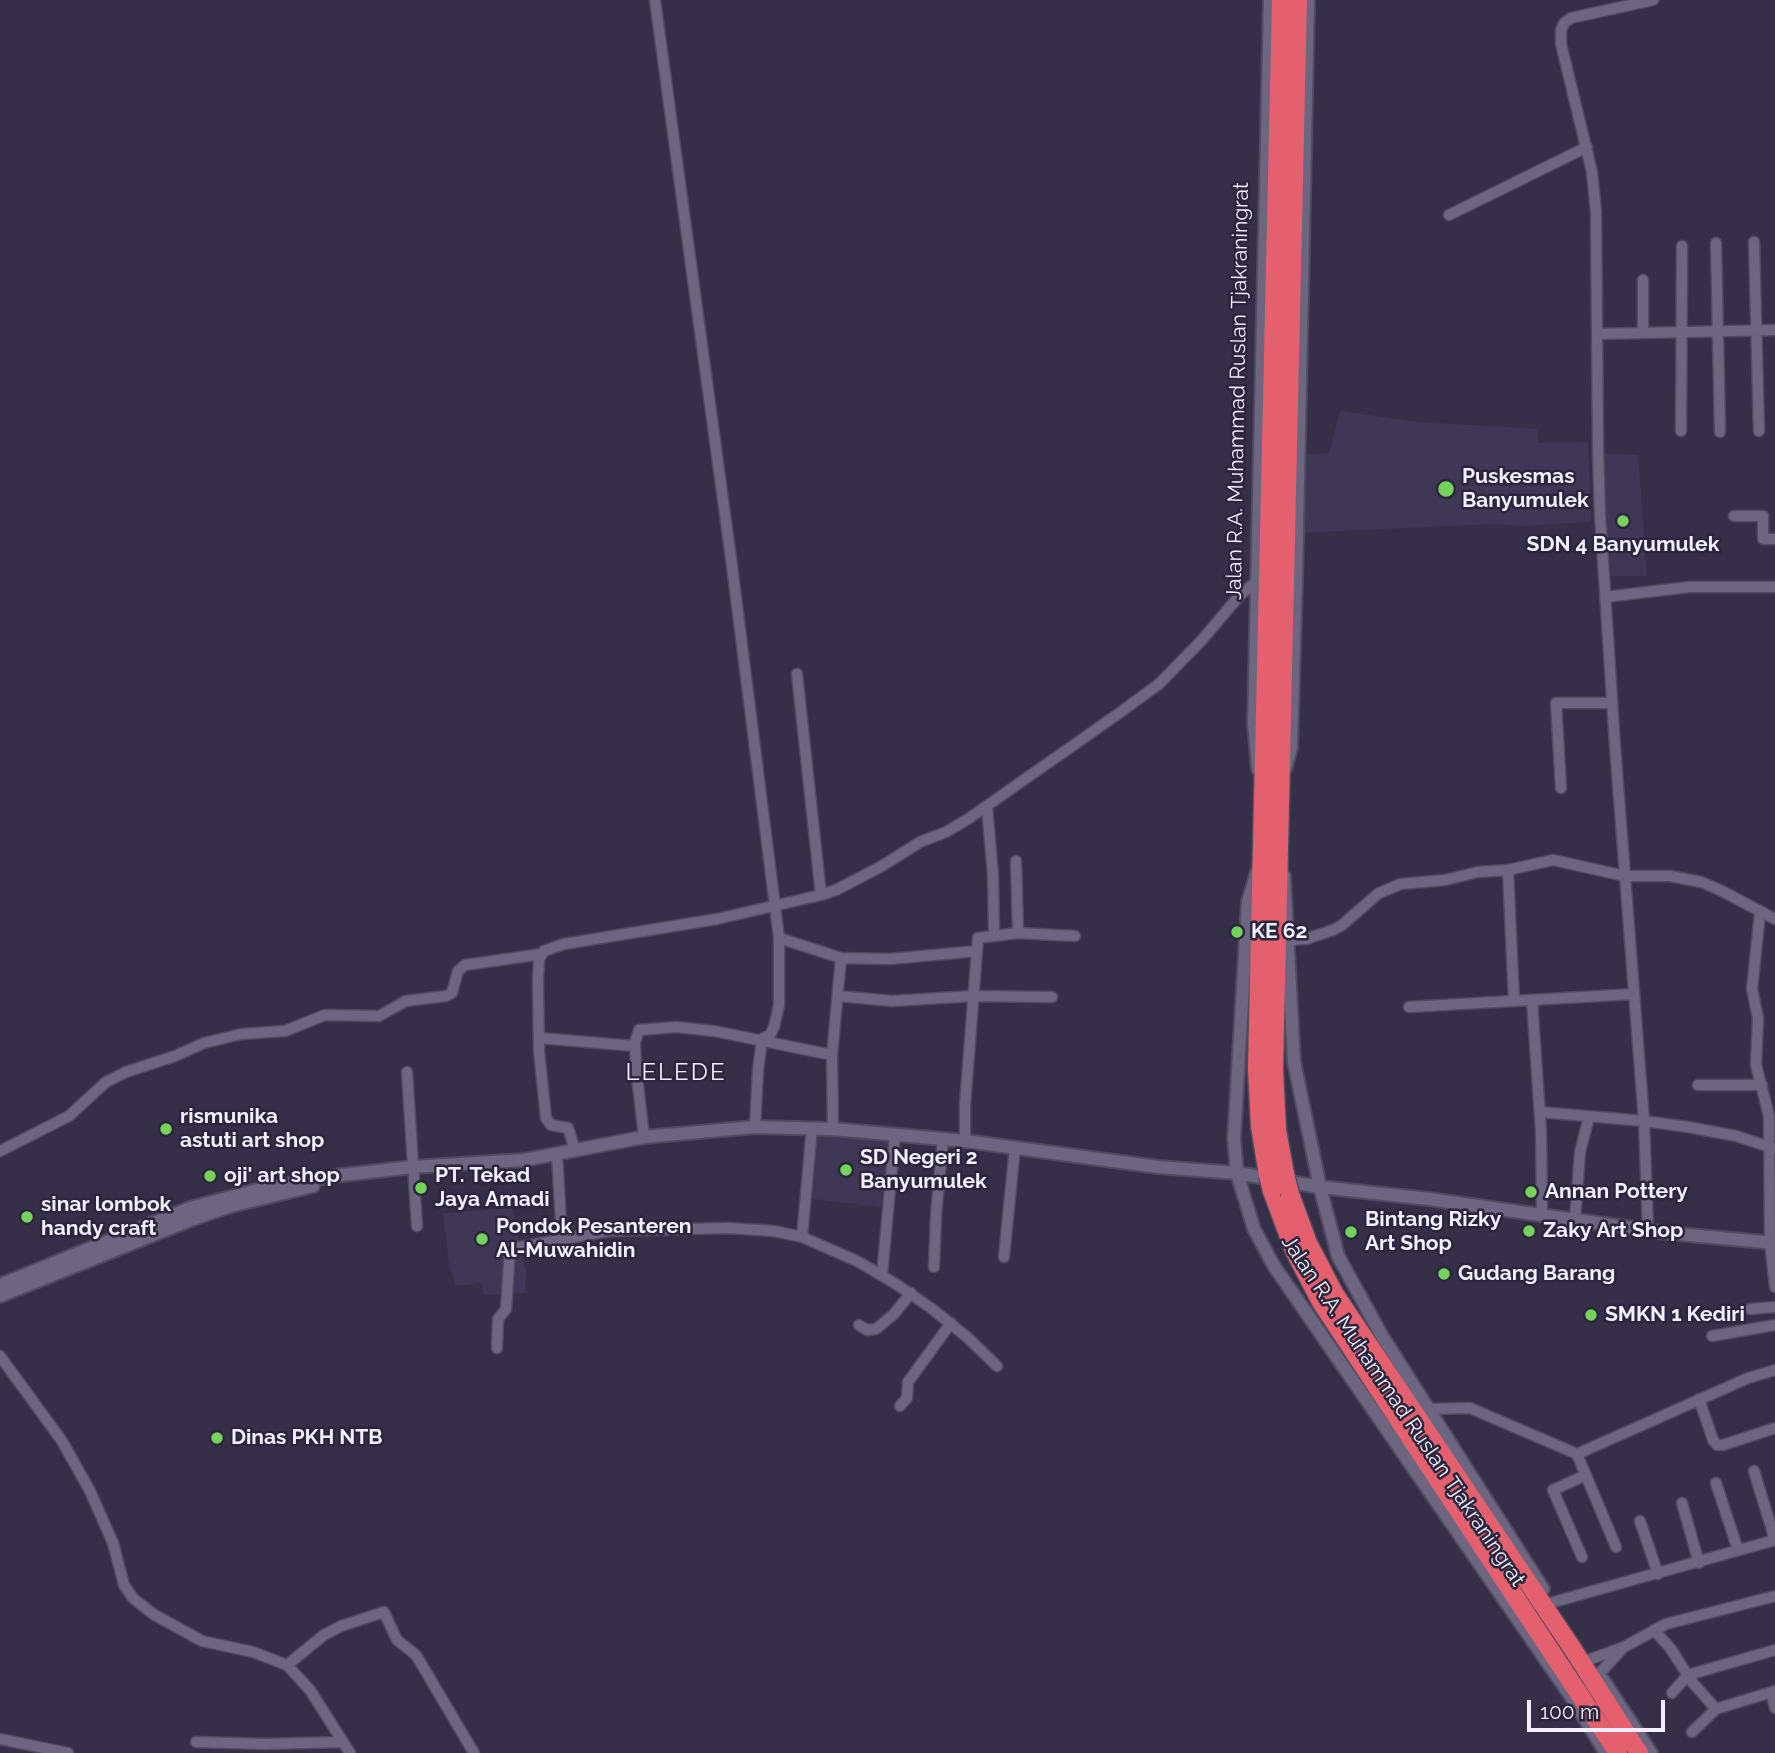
<!DOCTYPE html>
<html>
<head>
<meta charset="utf-8">
<style>
  body { margin:0 }
  #map { position:relative; width:1775px; height:1753px; overflow:hidden; background:#353048; font-family:Raleway,sans-serif }
  canvas { display:block }
  .scale { position:absolute; left:1527px; top:1700px; width:138px; height:32px; box-sizing:border-box; border:4px solid #f2efff; border-top:0; padding-left:9px; font-size:21px; line-height:24px; white-space:nowrap; color:#f2efff; -webkit-text-stroke:5px #2b263d; paint-order:stroke }
</style>
</head>
<body>
<div id="map">
<canvas width="1775" height="1753"></canvas>
<div class="scale">100 m</div>
</div>
<script>
const ctx = document.querySelector('canvas').getContext('2d');
ctx.lineJoin = 'round';
function fillPath(path, color) { ctx.fillStyle = color; ctx.fill(path, 'evenodd'); }
const shape = rows => new Path2D(rows.map(r => 'M' + r).join(''));
function stroke(path, color, width, dash) { ctx.strokeStyle = color; ctx.lineWidth = width; ctx.lineCap = dash ? 'butt' : 'round'; ctx.setLineDash(dash || []); ctx.stroke(path); }
function label(font, color, halo, rows, align = 'center') {
  ctx.font = font + ' Raleway,sans-serif'; ctx.lineWidth = 5; ctx.setLineDash([]); ctx.textBaseline = 'middle'; ctx.strokeStyle = halo; ctx.fillStyle = color; for (const [text, x, y, turn = 0] of rows) {
    ctx.save(); ctx.translate(x, y); ctx.rotate((+turn || 0) * Math.PI / 180); ctx.textAlign = isNaN(turn) ? turn : align; if (halo) ctx.strokeText(text, 0, 0); ctx.fillText(text, 0, 0); ctx.restore();
  }
}
fillPath(shape([
  [1340,411,1417,422,1538,429,1538,443,1588,442,1591,522,1523,526,1491,524,1301,533,1303,455,1329,453],
  [1599,453,1638,455,1647,576,1611,576,1610,566,1607,566],
  [811,1133,889,1142,881,1207,804,1198],
  [512,1208,526,1272,525,1293,484,1295,482,1283,456,1286,449,1264,443,1213]
]), '#3e3756');
const street = shape([
  [655,0,732,566,779,938,779,1005,774,1027,770,1035,762,1039,758,1070,755,1127],
  [1449,215,1587,147],
  [1754,242,1759,431],
  [1716,243,1720,432],
  [1643,333,1643,280],
  [1597,334,1775,330],
  [1681,431,1682,246],
  [1734,516,1763,516,1763,539,1775,539],
  [1605,597,1689,587,1775,587],
  [797,674,821,895],
  [1561,788,1556,703,1612,703],
  [987,807,993,875,994,934],
  [1016,861,1018,933],
  [1508,870,1514,1001],
  [1760,913,1752,989,1758,1018,1756,1065,1769,1116,1770,1243,1775,1287],
  [779,938,841,958,890,959,977,951],
  [1289,940,1306,939,1333,930,1342,925,1379,893,1401,884,1445,880,1478,872,1508,870,1553,860,1625,876,1670,876,1701,882,1720,890,1775,919],
  [838,996,892,1001,974,996,1052,997],
  [1532,1001,1541,1131,1542,1216],
  [1409,1007,1634,994],
  [539,1038,635,1046],
  [407,1072,417,1226],
  [1698,1085,1762,1085],
  [1540,1112,1644,1121,1688,1127,1736,1136,1773,1148],
  [833,1129,832,1055,841,958],
  [644,1137,636,1068,635,1042,639,1030,676,1027,714,1031,832,1055],
  [965,1141,965,1105,978,938,1018,933,1075,936],
  [575,1150,568,1128,551,1125,546,1118,539,1051,538,980,539,959,544,951,564,944,717,919,821,895,836,890,882,866,920,842,946,832,968,819,1118,714,1159,684,1202,640,1240,595,1256,582],
  [0,1151,69,1116,106,1082,126,1072,175,1056,204,1043,241,1034,285,1031,325,1015,379,1016,406,1001,446,996,452,993,458,971,465,965,542,954],
  [557,1154,562,1240],
  [1575,1220,1580,1152,1589,1117],
  [1648,1230,1644,1121,1615,746,1600,514,1598,449,1596,212,1592,172,1561,44,1561,30,1564,23,1571,18,1653,0],
  [802,1237,812,1128],
  [1004,1257,1015,1147],
  [934,1267,936,1215,943,1139],
  [882,1275,895,1135],
  [1750,1309,1775,1307],
  [859,1325,867,1330,876,1329,894,1314,911,1293],
  [1712,1336,1775,1325],
  [497,1348,498,1319,506,1309,510,1249,608,1231,728,1228,774,1231,802,1237,857,1261,896,1284,931,1308,967,1337,997,1366],
  [0,1356,62,1441,90,1491,113,1543,124,1585,133,1598,153,1614,202,1641,253,1652,287,1665,310,1690,350,1753],
  [1699,1399,1713,1440,1717,1445,1723,1445,1775,1428],
  [900,1406,907,1398,908,1382,951,1323],
  [1428,1409,1470,1408,1577,1454,1748,1378,1775,1370],
  [1577,1454,1616,1547],
  [1754,1471,1775,1540],
  [1716,1483,1738,1550],
  [1682,1503,1699,1563],
  [1640,1521,1658,1574],
  [1582,1557,1553,1490,1586,1475],
  [1550,1603,1775,1540],
  [1654,1630,1671,1649,1692,1682,1716,1709],
  [1588,1660,1624,1647,1666,1624,1775,1596],
  [287,1665,324,1635,341,1626,384,1612,397,1640,416,1655,474,1753],
  [1599,1674,1621,1650],
  [1771,1692,1775,1708],
  [1672,1693,1688,1675,1775,1650],
  [1692,1732,1716,1709,1775,1691],
  [0,1739,68,1753],
  [196,1742,265,1744,342,1742]
]);
const secondary = shape([
  [1258,769,1254,724,1270,0],
  [1285,769,1291,748,1296,579,1308,0],
  [1257,872,1248,902,1234,1139,1237,1173,1254,1229,1274,1266,1570,1695,1606,1753],
  [1284,876,1294,1062,1320,1187,1338,1256,1382,1336,1543,1589],
  [0,1285,190,1208,257,1190,334,1176,412,1167,524,1160,644,1137,755,1127,833,1129,965,1141,1158,1167,1237,1173,1320,1187,1429,1199,1667,1233,1775,1243],
  [0,1296,193,1219,231,1206,313,1186],
  [1603,1680,1651,1753]
]);
const highway = shape([
  [1285,1174,1277,1130,1274,1070,1298,0],
  [1268,1175,1260,1126,1257,1069,1281,0],
  [1272,1191,1294,1250,1321,1302,1618,1753],
  [1290,1194,1308,1243,1334,1293,1574,1651,1639,1753]
]);
stroke(street, '#504b5f', 13);
stroke(secondary, '#504b5f', 16);
stroke(highway, '#504b5f', 21);
stroke(street, '#6c6681', 10);
stroke(secondary, '#6c6681', 12);
stroke(highway, '#e5606f', 18);
const highwayBridge = shape([
  [1285,1174,1290,1194],
  [1268,1175,1272,1191]
]);
stroke(highwayBridge, '#504b5f', 21, []);
stroke(highwayBridge, '#e5606f', 18);
for (const [x, y, r, color] of [
  [1446,489,9,"#75d25b"],
  [1623,521,7,"#75d25b"],
  [1237,932,7,"#75d25b"],
  [166,1129,7,"#75d25b"],
  [846,1170,7,"#75d25b"],
  [210,1176,7,"#75d25b"],
  [421,1188,7,"#75d25b"],
  [1531,1192,7,"#75d25b"],
  [27,1217,7,"#75d25b"],
  [1529,1231,7,"#75d25b"],
  [1351,1232,7,"#75d25b"],
  [482,1239,7,"#75d25b"],
  [1444,1274,7,"#75d25b"],
  [1591,1315,7,"#75d25b"],
  [217,1438,7,"#75d25b"]
]) { const dot = new Path2D(); dot.arc(x, y, r, 0, 2 * Math.PI); ctx.fillStyle = color; ctx.fill(dot); stroke(dot, '#2b263d', 2.5); }
label('21px', '#f2efff', '#2b263d', [
  ["Jalan R.A. Muhammad Ruslan Tjakraningrat",1238,391,-89],
  ["Jalan R.A. Muhammad Ruslan Tjakraningrat",1403,1411,56]
]);
label('bold 21px', '#f2efff', '#2b263d', [
  ["Puskesmas",1462,477],
  ["Banyumulek",1462,501],
  ["SDN 4 Banyumulek",1623,545,"center"],
  ["KE 62",1251,932],
  ["rismunika",180,1117],
  ["astuti art shop",180,1141],
  ["SD Negeri 2",860,1158],
  ["Banyumulek",860,1182],
  ["oji' art shop",224,1176],
  ["PT. Tekad",435,1176],
  ["Jaya Amadi",435,1200],
  ["Annan Pottery",1545,1192],
  ["sinar lombok",41,1205],
  ["handy craft",41,1229],
  ["Bintang Rizky",1365,1220],
  ["Art Shop",1365,1244],
  ["Pondok Pesanteren",496,1227],
  ["Al-Muwahidin",496,1251],
  ["Zaky Art Shop",1543,1231],
  ["Gudang Barang",1458,1274],
  ["SMKN 1 Kediri",1605,1315],
  ["Dinas PKH NTB",231,1438]
], 'left');
ctx.letterSpacing = '2px';
label('24px', '#f2efff', '#2b263d', [
  ["LELEDE",676,1073]
]);
ctx.letterSpacing = '0px';
</script>
</body>
</html>
